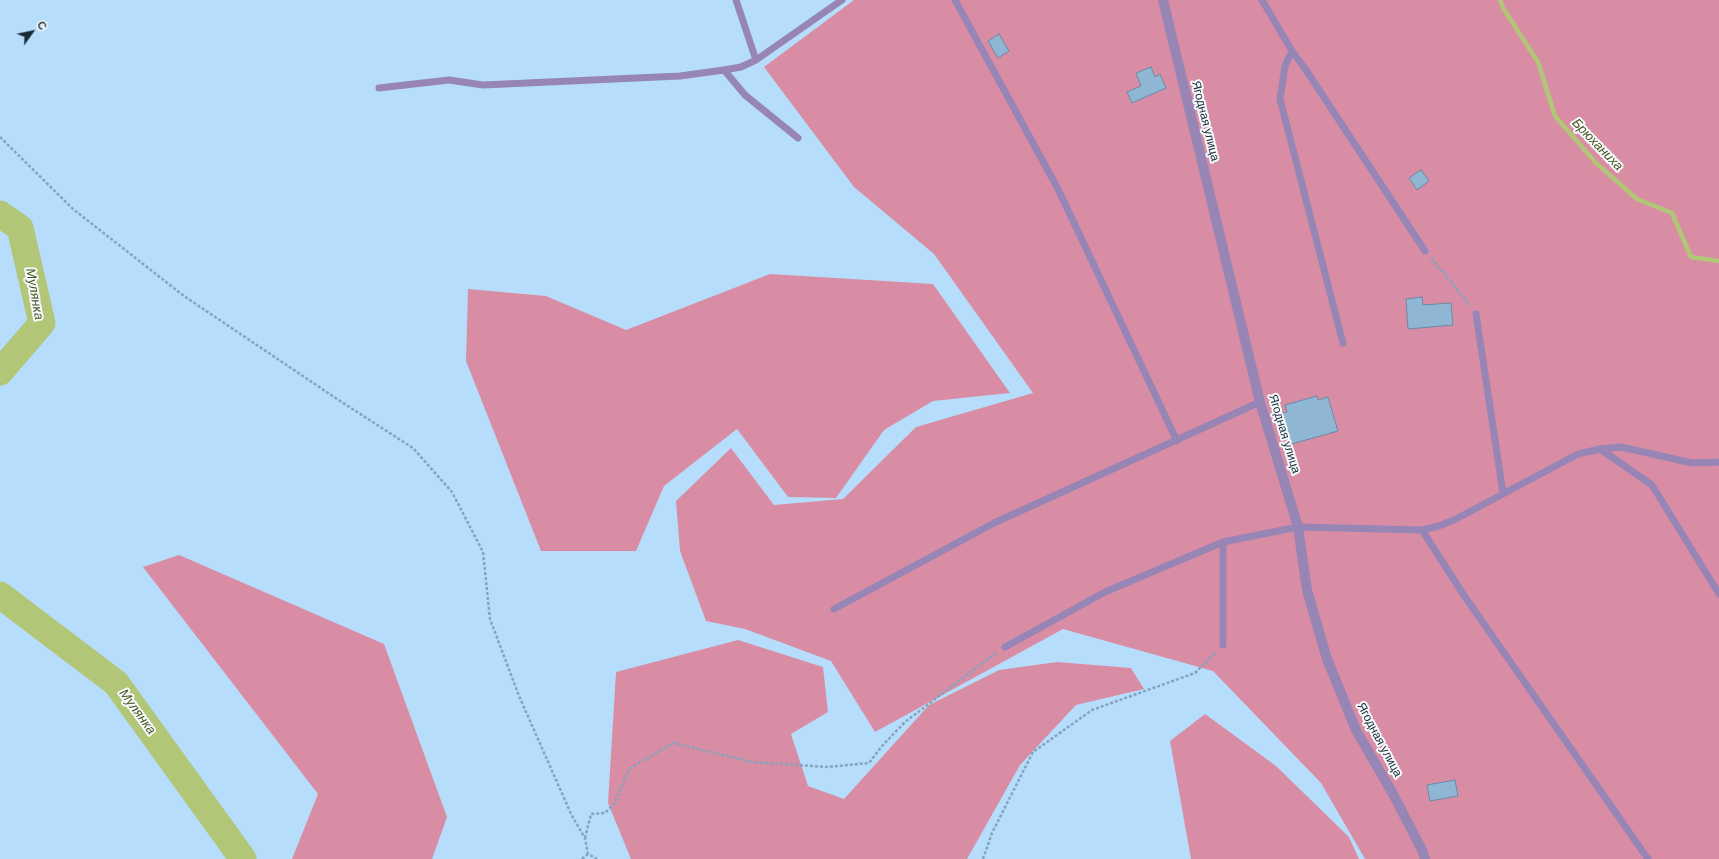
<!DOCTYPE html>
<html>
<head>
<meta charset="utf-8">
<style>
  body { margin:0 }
  #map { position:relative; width:1719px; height:859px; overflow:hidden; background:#b6defc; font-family:"DM Sans",sans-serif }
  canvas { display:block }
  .north { position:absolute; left:12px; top:12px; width:40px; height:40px; -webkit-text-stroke:3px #f6fafd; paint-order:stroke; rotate:57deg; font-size:11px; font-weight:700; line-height:16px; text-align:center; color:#1a2a35 }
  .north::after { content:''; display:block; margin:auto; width:14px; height:18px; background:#1a2a35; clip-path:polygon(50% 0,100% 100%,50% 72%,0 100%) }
</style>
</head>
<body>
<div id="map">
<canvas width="1719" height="859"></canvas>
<div class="north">С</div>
</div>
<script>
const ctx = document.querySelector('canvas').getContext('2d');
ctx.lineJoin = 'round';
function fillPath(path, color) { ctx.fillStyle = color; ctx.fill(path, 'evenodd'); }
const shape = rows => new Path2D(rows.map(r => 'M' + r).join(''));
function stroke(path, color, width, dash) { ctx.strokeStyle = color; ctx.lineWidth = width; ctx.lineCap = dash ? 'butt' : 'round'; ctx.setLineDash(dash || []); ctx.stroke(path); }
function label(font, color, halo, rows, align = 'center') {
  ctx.font = font + ' "DM Sans",sans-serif'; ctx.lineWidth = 4; ctx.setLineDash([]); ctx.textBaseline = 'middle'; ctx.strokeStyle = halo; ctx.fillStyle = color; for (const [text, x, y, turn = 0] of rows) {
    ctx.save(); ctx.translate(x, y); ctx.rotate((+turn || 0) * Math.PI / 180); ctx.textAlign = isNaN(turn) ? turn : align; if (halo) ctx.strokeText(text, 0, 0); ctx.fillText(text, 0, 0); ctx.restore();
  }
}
fillPath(shape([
  [854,0,1719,0,1719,859,1365,859,1321,783,1213,671,1063,629,875,732,831,661,745,629,706,621,680,551,676,501,731,448,774,505,843,499,916,427,1033,393,934,254,854,187,764,67],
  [770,274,933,284,1010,393,933,401,884,430,836,498,788,497,737,429,664,486,636,551,541,551,466,361,468,289,546,296,626,330],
  [179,555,384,644,447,817,432,859,292,859,318,794,143,567],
  [738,640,823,667,828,712,791,734,808,786,844,799,929,705,999,670,1057,662,1131,668,1144,689,1076,705,1020,765,967,859,631,859,608,803,616,672],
  [1205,714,1276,766,1349,837,1359,859,1191,859,1170,741]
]), '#d98da4');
stroke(shape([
  [1500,0,1503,8,1538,62,1555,116,1596,163,1637,199,1672,213,1691,257,1719,261]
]), '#b2c678', 4.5);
stroke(shape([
  [0,214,20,228,42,323,0,372],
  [0,595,116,683,243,859]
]), '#b2c678', 27);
const building = shape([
  [999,34,1009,51,998,58,988,41,999,34],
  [1151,67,1155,77,1160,74,1166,88,1132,103,1127,92,1141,86,1136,73,1151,67],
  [1421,170,1429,181,1417,190,1409,178,1421,170],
  [1422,297,1423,305,1451,303,1453,325,1408,329,1406,299,1422,297],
  [1317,396,1318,400,1328,397,1338,431,1288,445,1280,414,1287,412,1285,405,1317,396],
  [1455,780,1458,796,1430,801,1427,785,1455,780]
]);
fillPath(building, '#8fb6d3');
stroke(building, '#668ca8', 1);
stroke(shape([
  [0,137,73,209,184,296,337,399,413,448,452,492,483,552,490,619,519,696,572,816,585,838,588,854,597,859],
  [1431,258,1470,305],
  [585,838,591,814,605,813,614,804,629,769,673,743,752,762,826,767,869,763,882,746,905,722,996,653],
  [582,859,588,854],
  [983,859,992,833,1033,752,1092,710,1195,673,1215,653]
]), '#84a4bc', 2.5, [3, 2]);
stroke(shape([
  [736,0,756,60],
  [955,0,1058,189,1177,441],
  [1262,0,1292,51,1306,70,1425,251],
  [1292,51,1285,66,1280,99,1343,343],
  [724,70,745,95,798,138],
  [379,88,449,80,483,85,680,76,724,70,741,67,756,60,842,0],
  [1476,314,1503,493],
  [1600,449,1652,485,1719,594],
  [1422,530,1463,594,1648,859],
  [834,609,994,523,1260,402],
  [1223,645,1223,542],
  [1005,647,1105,592,1223,542,1298,527,1422,530,1439,526,1456,519,1578,454,1600,449,1621,447,1692,463,1719,462]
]), '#9785b6', 7);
stroke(shape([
  [1163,0,1260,402,1298,527,1307,590,1327,659,1356,730,1393,794,1422,850,1425,859]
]), '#9785b6', 10);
label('12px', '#1a2a35', '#f6fafd', [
  ["Ягодная улица",1205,121,76],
  ["Ягодная улица",1284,434,73],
  ["Ягодная улица",1379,740,62]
]);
label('italic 13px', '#47541c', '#f6fafd', [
  ["Брюханиха",1597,145,46],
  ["Мулянка",34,294,80],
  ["Мулянка",137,712,54]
]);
</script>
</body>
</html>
